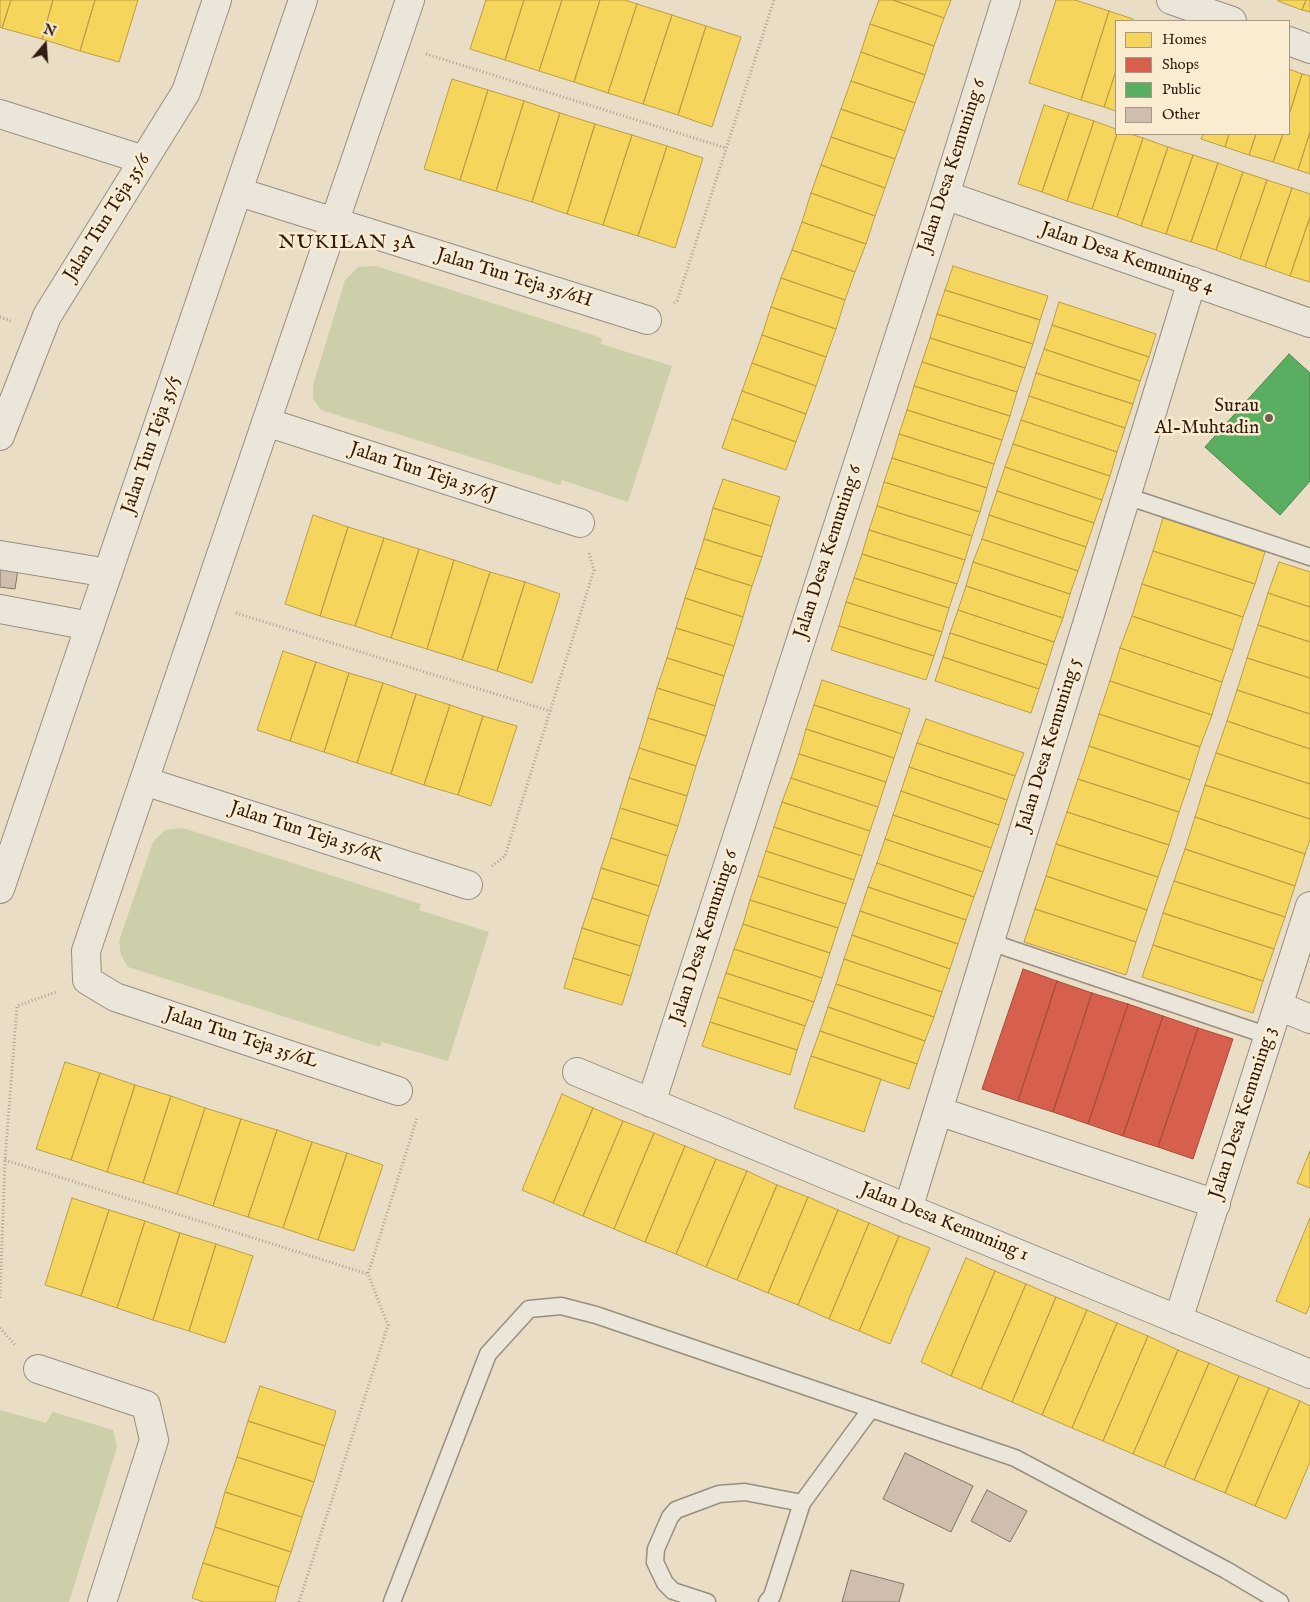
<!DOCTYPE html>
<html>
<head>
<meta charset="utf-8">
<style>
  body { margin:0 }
  #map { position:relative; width:1310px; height:1602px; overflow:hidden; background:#e9ddc6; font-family:"IM FELL English",serif }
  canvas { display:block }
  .legend { position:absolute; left:1115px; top:20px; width:175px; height:115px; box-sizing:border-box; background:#faecd1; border:1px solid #a99984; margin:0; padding:6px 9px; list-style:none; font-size:15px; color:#301c10 }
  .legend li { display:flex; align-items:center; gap:10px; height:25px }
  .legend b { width:25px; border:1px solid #a99984 }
  .north { position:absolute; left:20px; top:20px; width:50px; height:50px; -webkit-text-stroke:4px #faecd1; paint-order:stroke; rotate:18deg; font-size:14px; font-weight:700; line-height:20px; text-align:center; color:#301c10 }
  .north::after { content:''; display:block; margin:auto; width:18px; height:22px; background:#301c10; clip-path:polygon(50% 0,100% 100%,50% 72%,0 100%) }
</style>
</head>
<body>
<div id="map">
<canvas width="1310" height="1602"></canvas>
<ul class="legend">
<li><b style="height:14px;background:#f6d55c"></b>Homes</li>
<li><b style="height:14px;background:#d6604d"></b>Shops</li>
<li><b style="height:14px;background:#5aae61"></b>Public</li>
<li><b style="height:14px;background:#cfbead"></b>Other</li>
</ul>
<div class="north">N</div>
</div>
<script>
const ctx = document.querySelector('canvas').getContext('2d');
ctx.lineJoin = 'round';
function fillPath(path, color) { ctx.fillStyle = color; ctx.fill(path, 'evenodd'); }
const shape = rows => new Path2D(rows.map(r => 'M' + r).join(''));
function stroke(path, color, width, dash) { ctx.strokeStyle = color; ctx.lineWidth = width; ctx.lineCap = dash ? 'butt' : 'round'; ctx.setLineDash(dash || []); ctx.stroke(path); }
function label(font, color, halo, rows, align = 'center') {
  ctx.font = font + ' "IM FELL English",serif'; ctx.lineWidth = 5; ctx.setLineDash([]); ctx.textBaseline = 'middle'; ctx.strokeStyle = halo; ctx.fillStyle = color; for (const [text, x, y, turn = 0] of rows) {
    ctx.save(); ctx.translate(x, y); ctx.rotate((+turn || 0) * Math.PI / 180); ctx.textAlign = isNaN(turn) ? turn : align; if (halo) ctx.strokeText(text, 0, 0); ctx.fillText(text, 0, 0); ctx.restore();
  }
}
fillPath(shape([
  [376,266,602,338,601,344,672,366,628,502,562,480,560,485,321,410,313,399,313,385,345,280,358,267],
  [183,828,421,904,419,910,489,932,448,1061,382,1042,380,1047,128,967,121,955,119,941,153,842,165,830],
  [0,1410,46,1423,53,1412,113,1430,117,1447,69,1602,0,1602]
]), '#cdcfaa');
const homes = shape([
  [0,0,11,0,2,28,0,27,0,0],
  [11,0,53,0,42,39,2,28,11,0],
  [53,0,95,0,80,51,42,39,53,0],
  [95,0,138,0,119,62,80,51,95,0],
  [486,0,524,0,505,60,470,49,486,0],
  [524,0,562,0,539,71,505,60,524,0],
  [562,0,600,0,574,82,539,71,562,0],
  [600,0,625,0,637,4,608,93,574,82,600,0],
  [879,0,893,0,944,18,934,46,870,24,879,0],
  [893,0,951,0,944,18,893,0],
  [1056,0,1075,0,1109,11,1081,100,1029,83,1056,0],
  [1278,0,1306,0,1302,10,1278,1,1278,0],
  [1306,0,1310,0,1310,12,1302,10,1306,0],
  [637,4,672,15,643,104,608,93,637,4],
  [1109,11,1133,19,1132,21,1116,21,1116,71,1104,107,1081,100,1109,11],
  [672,15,706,26,678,115,643,104,672,15],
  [870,24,934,46,925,75,861,52,870,24],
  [706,26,741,37,712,127,678,115,706,26],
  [861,52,925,75,915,103,851,81,861,52],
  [1289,69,1302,74,1289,115,1289,69],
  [1116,71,1116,111,1104,107,1116,71],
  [1302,74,1310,76,1310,132,1298,170,1273,162,1283,134,1289,134,1289,115,1302,74],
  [452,79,488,90,460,180,424,169,452,79],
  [851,81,915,103,905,131,841,109,851,81],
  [488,90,524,101,496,191,460,180,488,90],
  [524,101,560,113,532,202,496,191,524,101],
  [1044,105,1069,113,1042,192,1018,184,1044,105],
  [841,109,905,131,895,159,831,137,841,109],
  [560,113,595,124,567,214,532,202,560,113],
  [1069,113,1094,121,1067,201,1042,192,1069,113],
  [1094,121,1116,129,1117,134,1092,209,1067,201,1094,121],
  [595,124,632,135,603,225,567,214,595,124],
  [1310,132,1310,174,1298,170,1310,132],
  [1117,134,1130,134,1143,138,1117,217,1092,209,1117,134],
  [1203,134,1229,134,1225,147,1201,139,1203,134],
  [1229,134,1256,134,1249,155,1225,147,1229,134],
  [1256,134,1283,134,1273,162,1249,155,1256,134],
  [632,135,667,146,638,236,603,225,632,135],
  [831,137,895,159,885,188,821,165,831,137],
  [1143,138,1168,147,1141,226,1117,217,1143,138],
  [667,146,703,158,675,248,638,236,667,146],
  [1168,147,1193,155,1166,234,1141,226,1168,147],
  [1193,155,1218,163,1191,242,1166,234,1193,155],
  [1218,163,1243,172,1216,250,1191,242,1218,163],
  [821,165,885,188,875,216,811,193,821,165],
  [1243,172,1267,180,1240,259,1216,250,1243,172],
  [1267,180,1292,188,1265,267,1240,259,1267,180],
  [1292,188,1310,194,1310,217,1290,276,1265,267,1292,188],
  [811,193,875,216,866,244,802,222,811,193],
  [1310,217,1310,282,1290,276,1310,217],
  [802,222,866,244,855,272,792,250,802,222],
  [792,250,855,272,845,300,781,278,792,250],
  [953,266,1048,296,1040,320,945,290,953,266],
  [781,278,845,300,836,329,771,307,781,278],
  [945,290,1040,320,1033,344,937,314,945,290],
  [1059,302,1156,334,1149,357,1052,325,1059,302],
  [771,307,836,329,826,357,762,335,771,307],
  [937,314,1033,344,1025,368,930,338,937,314],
  [1052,325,1149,357,1140,381,1044,349,1052,325],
  [762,335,826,357,816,386,752,363,762,335],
  [930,338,1025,368,1017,392,922,362,930,338],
  [1044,349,1140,381,1133,404,1036,373,1044,349],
  [922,362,1017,392,1010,416,914,386,922,362],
  [752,363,816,386,806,414,742,391,752,363],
  [1036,373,1133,404,1125,428,1029,396,1036,373],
  [914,386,1010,416,1002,440,907,410,914,386],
  [742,391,806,414,796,442,732,419,742,391],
  [1029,396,1125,428,1117,452,1021,420,1029,396],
  [907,410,1002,440,994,464,899,434,907,410],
  [732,419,796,442,786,470,722,448,732,419],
  [1021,420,1117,452,1110,476,1013,444,1021,420],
  [899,434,994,464,987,488,892,458,899,434],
  [1013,444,1110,476,1102,500,1005,467,1013,444],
  [892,458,987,488,980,512,884,482,892,458],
  [1005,467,1102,500,1094,523,997,491,1005,467],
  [723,479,780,497,771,526,713,508,723,479],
  [884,482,980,512,972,536,877,506,884,482],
  [997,491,1094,523,1086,547,989,515,997,491],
  [877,506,972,536,965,560,869,530,877,506],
  [713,508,771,526,762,557,704,539,713,508],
  [313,515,348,527,320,616,285,604,313,515],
  [989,515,1086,547,1078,571,982,539,989,515],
  [1163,518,1265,552,1255,584,1153,551,1163,518],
  [348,527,384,538,355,626,320,616,348,527],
  [869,530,965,560,957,584,862,554,869,530],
  [384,538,419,549,391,638,355,626,384,538],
  [704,539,762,557,752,586,695,568,704,539],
  [982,539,1078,571,1070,594,973,562,982,539],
  [419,549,454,560,427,649,391,638,419,549],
  [1153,551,1255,584,1243,617,1142,584,1153,551],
  [862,554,957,584,949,608,854,578,862,554],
  [454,560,490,572,462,660,427,649,454,560],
  [973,562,1070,594,1063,618,966,586,973,562],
  [1279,562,1310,572,1310,607,1268,593,1279,562],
  [695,568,752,586,743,617,685,598,695,568],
  [490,572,525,582,497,671,462,660,490,572],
  [854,578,949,608,942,632,846,602,854,578],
  [525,582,560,594,532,683,497,671,525,582],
  [1142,584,1243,617,1233,650,1132,616,1142,584],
  [966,586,1063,618,1054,642,958,610,966,586],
  [1268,593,1310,607,1310,642,1258,625,1268,593],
  [685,598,743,617,734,646,676,628,685,598],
  [846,602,942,632,934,656,839,626,846,602],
  [958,610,1054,642,1047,665,950,633,958,610],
  [1132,616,1233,650,1222,682,1120,648,1132,616],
  [1258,625,1310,642,1310,678,1247,658,1258,625],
  [839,626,934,656,926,680,831,650,839,626],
  [676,628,734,646,724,676,667,658,676,628],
  [950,633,1047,665,1039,689,943,657,950,633],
  [1120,648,1222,682,1212,715,1110,681,1120,648],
  [283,651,316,662,290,741,257,730,283,651],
  [943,657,1039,689,1031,713,935,681,943,657],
  [667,658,724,676,715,706,657,688,667,658],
  [1247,658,1310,678,1310,714,1237,690,1247,658],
  [316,662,349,673,324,752,290,741,316,662],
  [349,673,383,683,357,763,324,752,349,673],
  [822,680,910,709,902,734,814,705,822,680],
  [1110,681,1212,715,1200,747,1099,714,1110,681],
  [383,683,416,694,391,774,357,763,383,683],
  [657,688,715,706,706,736,648,718,657,688],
  [1237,690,1310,714,1310,749,1227,721,1237,690],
  [416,694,450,705,424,785,391,774,416,694],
  [450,705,483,716,458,795,424,785,450,705],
  [814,705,902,734,894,758,806,729,814,705],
  [1099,714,1200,747,1190,780,1089,746,1099,714],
  [483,716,517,726,491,806,458,795,483,716],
  [648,718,706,736,696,766,639,748,648,718],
  [926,719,1024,753,1015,776,917,743,926,719],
  [1227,721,1310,749,1310,784,1216,753,1227,721],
  [806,729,894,758,886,782,799,754,806,729],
  [917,743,1015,776,1007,800,909,767,917,743],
  [1089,746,1190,780,1179,812,1078,779,1089,746],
  [639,748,696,766,687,796,629,778,639,748],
  [1216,753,1310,784,1310,819,1205,785,1216,753],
  [799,754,886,782,878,807,791,778,799,754],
  [909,767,1007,800,999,825,901,791,909,767],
  [629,778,687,796,678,826,620,808,629,778],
  [791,778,878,807,870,831,782,802,791,778],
  [1078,779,1179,812,1169,845,1067,812,1078,779],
  [1205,785,1310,819,1310,839,1305,854,1195,817,1205,785],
  [901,791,999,825,991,848,893,815,901,791],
  [782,802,870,831,862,856,774,827,782,802],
  [620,808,678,826,668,856,611,838,620,808],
  [1067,812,1169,845,1158,877,1056,844,1067,812],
  [893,815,991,848,983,872,885,839,893,815],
  [1195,817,1305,854,1295,886,1185,849,1195,817],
  [774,827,862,856,854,880,766,851,774,827],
  [611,838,668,856,659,886,601,868,611,838],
  [885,839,983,872,974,897,877,863,885,839],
  [1056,844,1158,877,1147,910,1046,876,1056,844],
  [1185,849,1295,886,1285,917,1174,881,1185,849],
  [766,851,854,880,846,904,758,876,766,851],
  [877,863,974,897,966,920,868,887,877,863],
  [601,868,659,886,649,916,592,898,601,868],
  [758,876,846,904,838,928,750,900,758,876],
  [1046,876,1147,910,1136,942,1035,909,1046,876],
  [1174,881,1285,917,1274,949,1163,913,1174,881],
  [868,887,966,920,958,944,860,911,868,887],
  [592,898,649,916,640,946,582,928,592,898],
  [750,900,838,928,830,953,743,924,750,900],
  [1035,909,1136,942,1126,975,1024,942,1035,909],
  [860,911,958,944,950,969,852,935,860,911],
  [1163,913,1274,949,1263,981,1153,945,1163,913],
  [743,924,830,953,822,978,734,949,743,924],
  [582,928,640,946,631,976,573,958,582,928],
  [852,935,950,969,942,992,844,959,852,935],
  [1153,945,1263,981,1253,1013,1142,977,1153,945],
  [734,949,822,978,814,1002,726,973,734,949],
  [573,958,631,976,622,1005,564,988,573,958],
  [844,959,942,992,934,1017,836,984,844,959],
  [726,973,814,1002,805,1026,718,997,726,973],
  [836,984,934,1017,925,1041,828,1007,836,984],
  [718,997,805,1026,797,1050,710,1022,718,997],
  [828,1007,925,1041,917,1064,820,1031,828,1007],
  [710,1022,797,1050,790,1075,702,1046,710,1022],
  [820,1031,917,1064,909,1089,811,1056,820,1031],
  [811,1056,881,1079,864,1132,794,1108,811,1056],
  [65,1062,100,1073,71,1160,36,1149,65,1062],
  [100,1073,135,1085,107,1172,71,1160,100,1073],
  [135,1085,171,1096,143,1183,107,1172,135,1085],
  [562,1094,593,1108,553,1203,522,1190,562,1094],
  [171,1096,205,1108,177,1194,143,1183,171,1096],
  [205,1108,241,1119,213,1206,177,1194,205,1108],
  [593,1108,623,1121,583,1216,553,1203,593,1108],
  [241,1119,277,1130,248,1217,213,1206,241,1119],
  [623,1121,654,1133,614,1229,583,1216,623,1121],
  [277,1130,312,1142,283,1228,248,1217,277,1130],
  [654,1133,685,1146,645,1242,614,1229,654,1133],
  [312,1142,347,1153,318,1240,283,1228,312,1142],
  [685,1146,716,1159,676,1254,645,1242,685,1146],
  [1310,1151,1310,1188,1297,1183,1310,1151],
  [347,1153,383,1165,354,1251,318,1240,347,1153],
  [716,1159,747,1171,706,1267,676,1254,716,1159],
  [747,1171,777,1185,737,1280,706,1267,747,1171],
  [777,1185,808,1197,768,1293,737,1280,777,1185],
  [808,1197,838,1210,798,1305,768,1293,808,1197],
  [72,1198,109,1210,81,1296,45,1285,72,1198],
  [109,1210,145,1221,117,1308,81,1296,109,1210],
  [838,1210,869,1223,829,1319,798,1305,838,1210],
  [1310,1218,1310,1305,1306,1314,1276,1301,1310,1218],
  [145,1221,180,1233,153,1320,117,1308,145,1221],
  [869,1223,899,1236,859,1331,829,1319,869,1223],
  [180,1233,216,1244,189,1331,153,1320,180,1233],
  [899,1236,930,1248,890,1344,859,1331,899,1236],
  [216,1244,253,1256,225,1343,189,1331,216,1244],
  [966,1258,995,1271,951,1376,921,1362,966,1258],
  [995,1271,1026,1284,981,1389,951,1376,995,1271],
  [1026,1284,1056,1297,1012,1402,981,1389,1026,1284],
  [1056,1297,1087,1310,1042,1415,1012,1402,1056,1297],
  [1087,1310,1117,1323,1072,1428,1042,1415,1087,1310],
  [1117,1323,1148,1336,1103,1441,1072,1428,1117,1323],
  [1148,1336,1178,1350,1133,1454,1103,1441,1148,1336],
  [1178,1350,1209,1363,1164,1467,1133,1454,1178,1350],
  [1209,1363,1239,1376,1194,1480,1164,1467,1209,1363],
  [1239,1376,1269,1388,1225,1493,1194,1480,1239,1376],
  [260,1386,336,1411,325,1446,248,1421,260,1386],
  [1269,1388,1300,1401,1255,1506,1225,1493,1269,1388],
  [1300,1401,1310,1406,1310,1462,1286,1519,1255,1506,1300,1401],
  [248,1421,325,1446,314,1482,237,1457,248,1421],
  [237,1457,314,1482,302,1517,225,1492,237,1457],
  [225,1492,302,1517,291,1552,215,1527,225,1492],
  [215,1527,291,1552,279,1587,203,1563,215,1527],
  [203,1563,279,1587,275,1602,204,1602,192,1598,203,1563]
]);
fillPath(homes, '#f6d55c');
stroke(homes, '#bb9e45', 1);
const shops = shape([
  [1023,969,1057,981,1018,1101,982,1089,1023,969],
  [1057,981,1092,993,1053,1112,1018,1101,1057,981],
  [1092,993,1128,1004,1088,1124,1053,1112,1092,993],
  [1128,1004,1163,1016,1123,1136,1088,1124,1128,1004],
  [1163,1016,1198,1028,1158,1147,1123,1136,1163,1016],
  [1198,1028,1233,1039,1193,1159,1158,1147,1198,1028]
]);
fillPath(shops, '#d6604d');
stroke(shops, '#a44c3b', 1);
const public = shape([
  [1289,354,1310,373,1310,481,1280,515,1205,447,1289,354]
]);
fillPath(public, '#5aae61');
stroke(public, '#4d8249', 1);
const building = shape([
  [0,565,18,569,15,589,0,587,0,565],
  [905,1453,973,1486,951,1532,883,1499,905,1453],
  [987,1490,1027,1511,1010,1542,971,1521,987,1490],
  [851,1570,904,1584,899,1602,842,1602,851,1570]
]);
fillPath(building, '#cfbead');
stroke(building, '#7e7467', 1);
const service = shape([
  [1126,496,1310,557],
  [990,942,1269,1036],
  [392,1602,488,1354,529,1309,561,1306,596,1315,1015,1458,1226,1570,1280,1602],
  [707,1602,673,1591,665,1583,655,1562,656,1549,670,1517,676,1510,719,1494,745,1492,802,1503],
  [767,1602,772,1596,802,1503,871,1409]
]);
const minor = shape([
  [1171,0,1232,21],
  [1289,41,1310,49],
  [0,114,144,160],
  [239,192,647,320],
  [945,195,1310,323],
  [266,422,580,523],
  [0,436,47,316,186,92,217,0],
  [0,555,108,573],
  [0,609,90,626],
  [144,781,468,885],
  [0,889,303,0],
  [1279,1006,1310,1019],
  [577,1072,1310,1374],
  [398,1091,115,997,87,980,86,951,410,0],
  [651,1103,945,195,1006,0],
  [938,1111,1216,1204],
  [908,1209,1192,281],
  [1178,1320,1310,906],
  [38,1369,146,1405,154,1440,102,1602]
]);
stroke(service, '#988e80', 19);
stroke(minor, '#988e80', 30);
stroke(shape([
  [426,54,726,148],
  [674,303,677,301,774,0],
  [0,317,11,321],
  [236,613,550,711],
  [492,866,505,856,594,570,589,553],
  [5,1160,368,1274],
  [0,1298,5,1160,17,1006,56,992],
  [0,1328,15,1345],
  [299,1602,388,1325,368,1274,417,1118]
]), '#a8a298', 3, [1, 2.5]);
stroke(service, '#ece6da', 16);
stroke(minor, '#ece6da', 28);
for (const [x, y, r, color] of [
  [1269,418,5,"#716050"]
]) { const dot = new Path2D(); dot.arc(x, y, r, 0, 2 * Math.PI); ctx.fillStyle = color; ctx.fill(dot); stroke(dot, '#faecd1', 2); }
label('19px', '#301c10', '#faecd1', [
  ["Jalan Desa Kemuning 6",953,166,-72],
  ["Jalan Tun Teja 35/6",108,218,-58],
  ["Jalan Desa Kemuning 4",1127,259,19],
  ["Jalan Tun Teja 35/6H",514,279,17],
  ["Jalan Tun Teja 35/5",152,445,-71],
  ["Jalan Tun Teja 35/6J",423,473,18],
  ["Jalan Desa Kemuning 6",829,552,-72],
  ["Jalan Desa Kemuning 5",1050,745,-73],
  ["Jalan Tun Teja 35/6K",306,833,18],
  ["Jalan Desa Kemuning 6",705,937,-72],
  ["Jalan Tun Teja 35/6L",241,1039,18],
  ["Jalan Desa Kemuning 3",1244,1113,-72],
  ["Jalan Desa Kemuning 1",944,1223,22]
]);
label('19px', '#301c10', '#faecd1', [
  ["Surau",1259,407],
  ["Al-Muhtadin",1259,429]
], 'right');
ctx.letterSpacing = '1px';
label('20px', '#301c10', '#faecd1', [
  ["NUKILAN 3A",347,244]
]);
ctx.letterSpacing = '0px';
</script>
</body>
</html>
